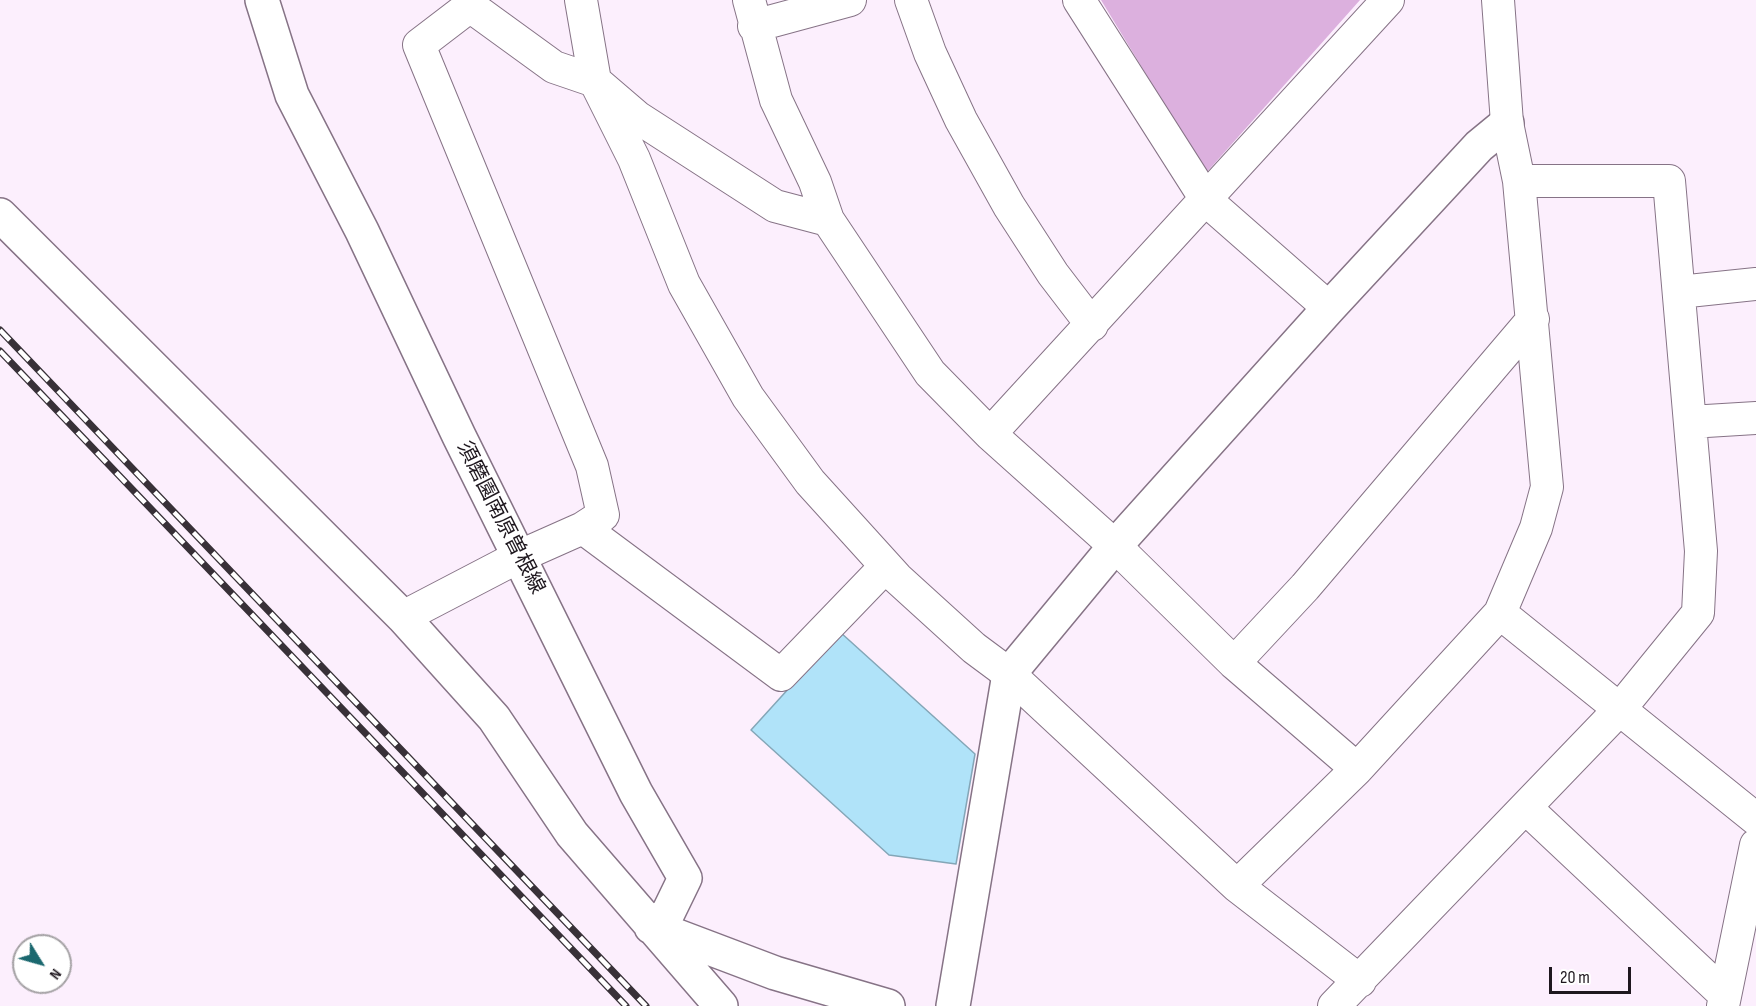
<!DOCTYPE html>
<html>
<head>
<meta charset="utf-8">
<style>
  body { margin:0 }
  #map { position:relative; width:1756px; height:1006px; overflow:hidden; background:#fceffd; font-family:"Sofia Sans Condensed",sans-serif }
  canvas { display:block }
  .north { position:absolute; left:12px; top:934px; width:60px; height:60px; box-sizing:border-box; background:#fff; border:2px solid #a5a2a5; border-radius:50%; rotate:127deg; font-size:16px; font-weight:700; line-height:24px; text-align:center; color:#1e171e }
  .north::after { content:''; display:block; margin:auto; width:21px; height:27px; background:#1b686f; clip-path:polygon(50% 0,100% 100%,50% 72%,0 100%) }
  .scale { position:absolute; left:1549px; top:967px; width:82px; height:27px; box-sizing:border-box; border:3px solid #1e171e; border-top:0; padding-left:8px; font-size:18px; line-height:21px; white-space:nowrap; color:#1e171e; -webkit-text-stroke:4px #fff; paint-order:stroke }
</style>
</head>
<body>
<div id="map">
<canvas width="1756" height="1006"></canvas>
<div class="north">N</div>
<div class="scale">20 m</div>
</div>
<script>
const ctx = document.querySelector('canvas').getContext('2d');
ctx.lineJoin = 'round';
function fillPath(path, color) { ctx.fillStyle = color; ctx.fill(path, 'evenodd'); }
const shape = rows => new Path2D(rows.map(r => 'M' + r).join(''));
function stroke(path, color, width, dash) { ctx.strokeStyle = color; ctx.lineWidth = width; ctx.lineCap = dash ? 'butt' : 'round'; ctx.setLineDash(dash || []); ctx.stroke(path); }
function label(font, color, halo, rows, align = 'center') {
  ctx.font = font + ' "Sofia Sans Condensed","Noto Sans JP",sans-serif'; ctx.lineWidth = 4.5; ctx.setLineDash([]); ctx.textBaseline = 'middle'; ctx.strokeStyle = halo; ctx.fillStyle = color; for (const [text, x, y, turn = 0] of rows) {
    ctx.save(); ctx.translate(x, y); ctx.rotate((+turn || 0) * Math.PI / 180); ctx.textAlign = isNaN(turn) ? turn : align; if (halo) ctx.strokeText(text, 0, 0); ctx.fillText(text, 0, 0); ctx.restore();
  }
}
fillPath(shape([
  [1101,0,1360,0,1206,173]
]), '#dcb0de');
const water = shape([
  [840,632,975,754,956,864,889,855,751,730,840,632]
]);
fillPath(water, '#b0e3f9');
stroke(water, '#84a6b7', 1.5);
const street = shape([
  [581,0,595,81,634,159,684,284,748,397,810,482,897,578,974,648,1009,674,1237,886,1360,981],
  [749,0,776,100,815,182,828,220,930,373,990,434,1115,546,1234,663,1357,769],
  [911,0,930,53,961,120,1009,206,1053,274,1092,325],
  [1079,0,1207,201,1329,308],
  [470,6,554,67,595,81,637,117,775,206,828,220],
  [754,26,850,0],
  [1679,292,1756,284],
  [1690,422,1756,418],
  [990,434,1388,0],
  [583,528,781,675,886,566],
  [1500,613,1756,819],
  [403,617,520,556,583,528,603,515,592,466,419,45,470,6],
  [1234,663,1305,587,1533,319],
  [1526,808,1724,994],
  [1237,886,1357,769,1500,613,1536,528,1547,487,1519,181,1507,123,1498,0],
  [1334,1006,1619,710,1698,613,1701,551,1669,181,1519,181],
  [1723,1006,1756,845]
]);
const secondary = shape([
  [262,0,292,95,362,231,459,436,636,793,685,878,668,913,651,927],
  [0,215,403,617,494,718,572,834,721,1006],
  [656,928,775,973,888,1006],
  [953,1006,1009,674,1115,546,1329,308,1479,146,1507,123]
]);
stroke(street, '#867386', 34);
stroke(secondary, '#867386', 36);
stroke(street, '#fff', 32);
stroke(secondary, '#fff', 33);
const rail = shape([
  [0,330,646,1006],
  [0,351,626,1006]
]);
stroke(rail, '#383138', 7);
stroke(rail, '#fff', 4.5, [14]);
label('21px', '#1e171e', '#fff', [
  ["須磨園南原曽根線",500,518,63]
]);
</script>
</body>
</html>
